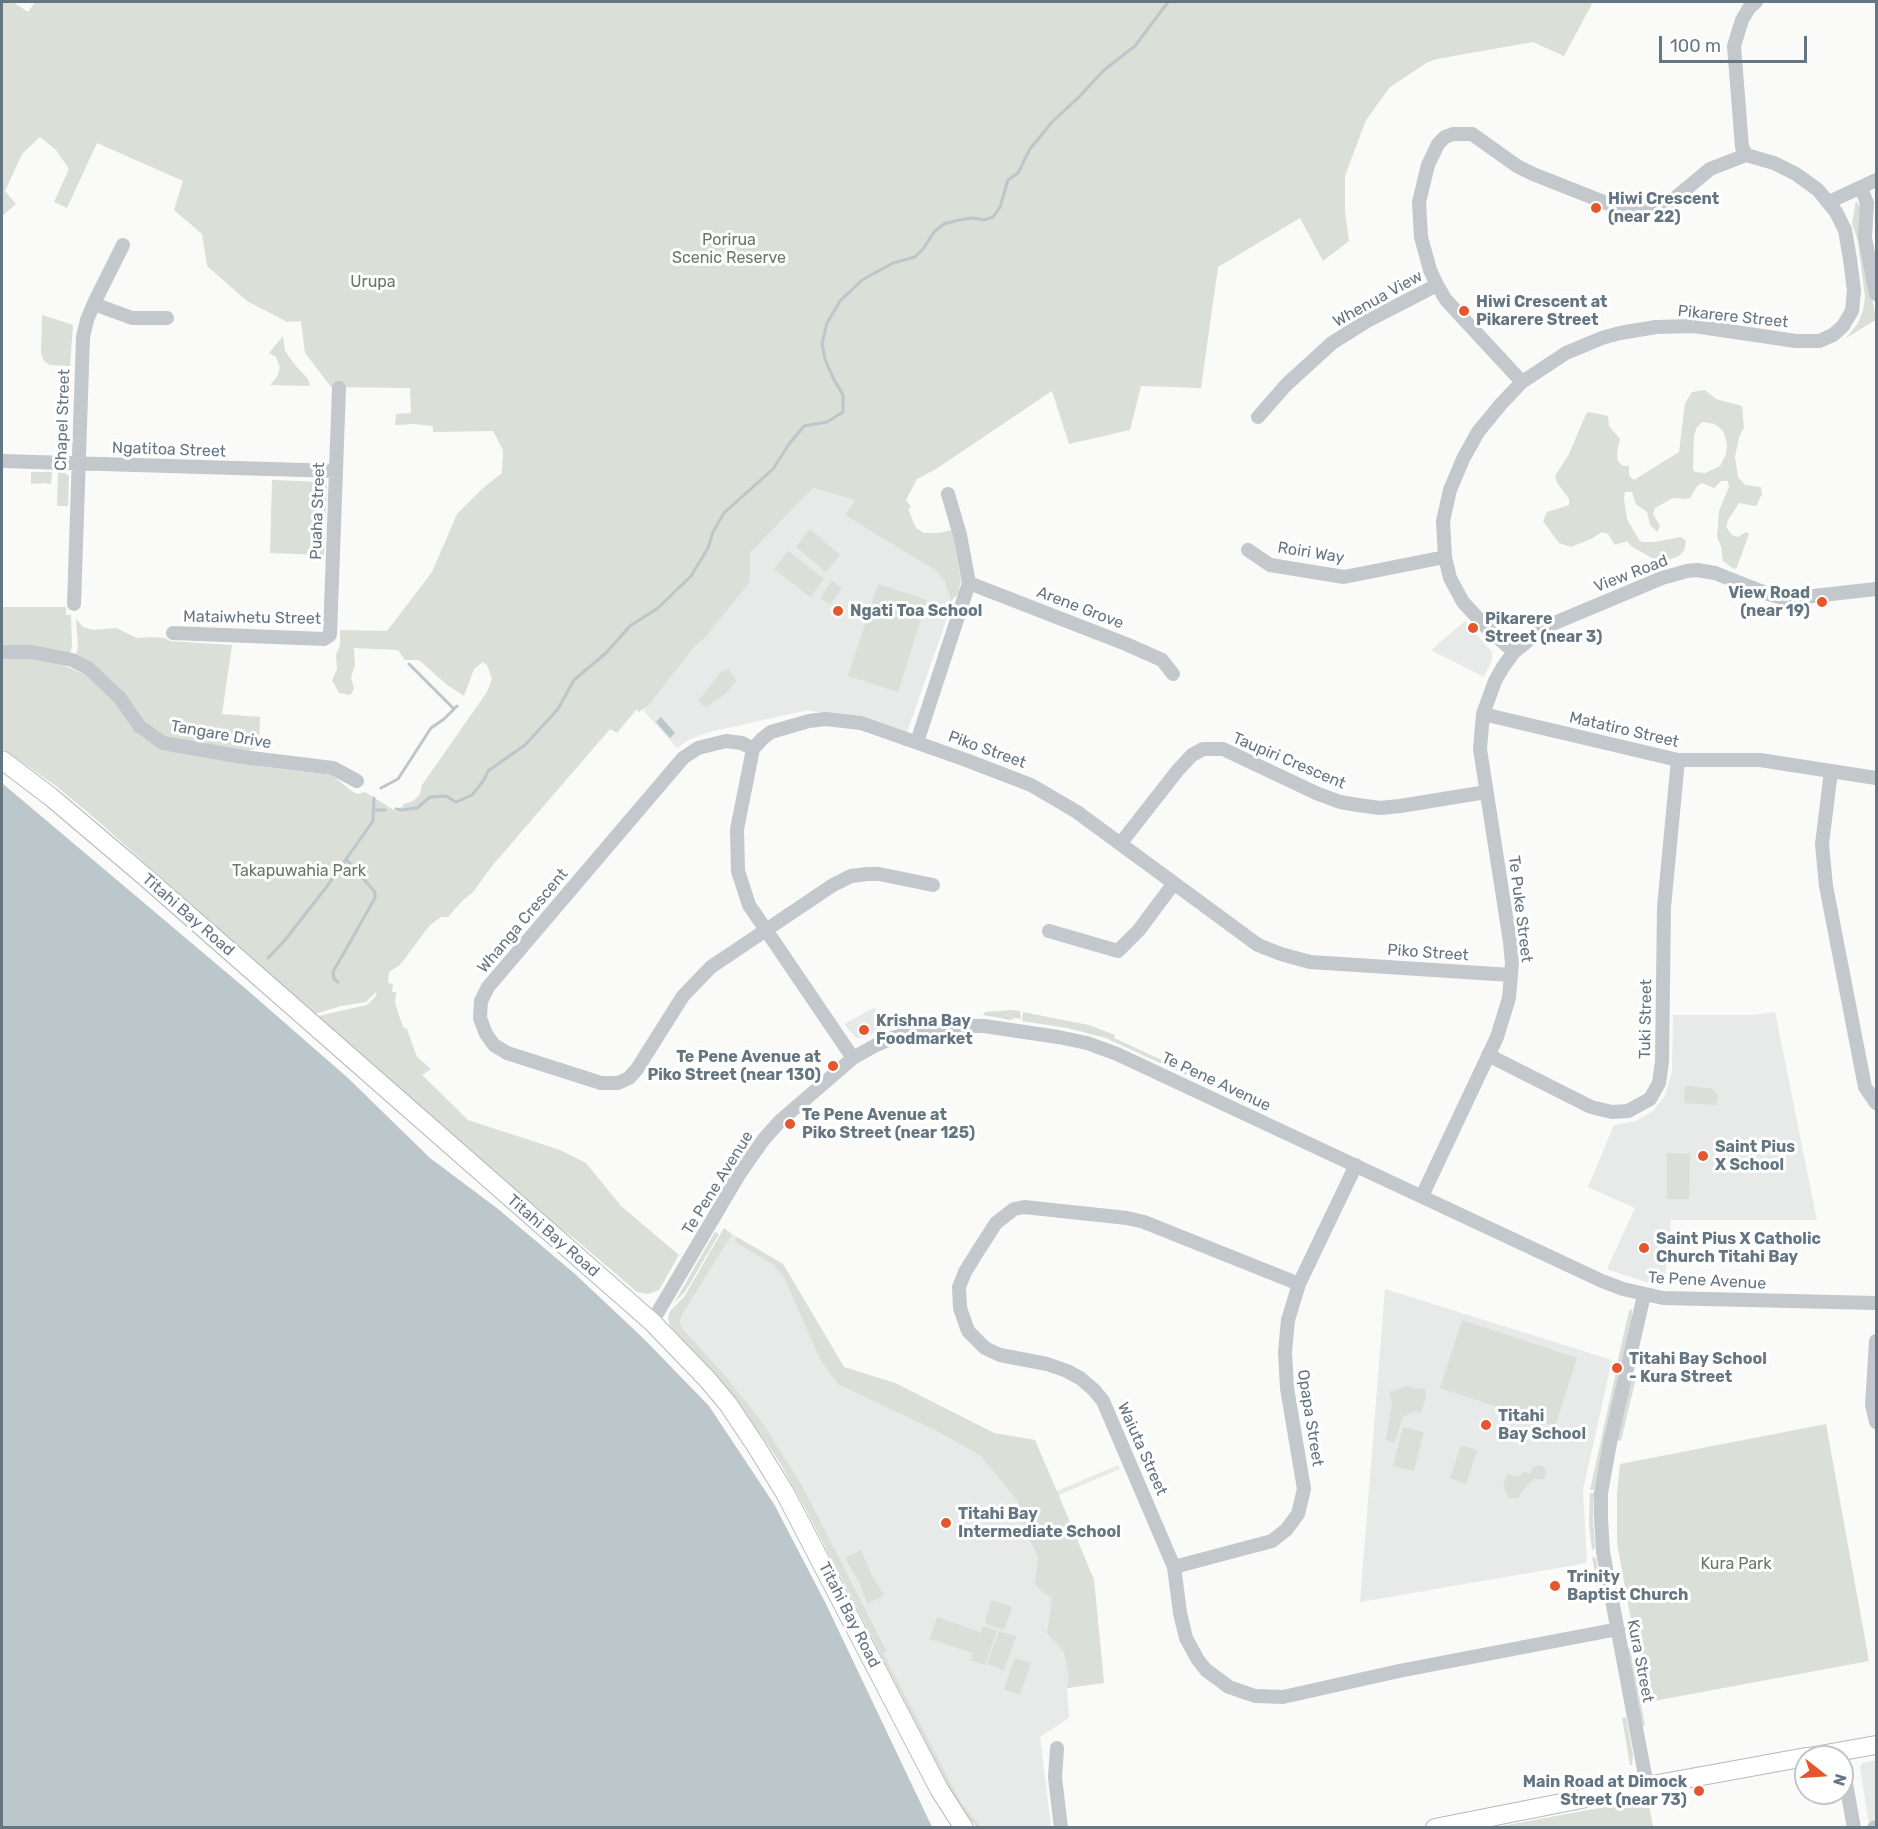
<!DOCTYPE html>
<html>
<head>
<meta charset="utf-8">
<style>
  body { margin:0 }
  #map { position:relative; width:1878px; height:1829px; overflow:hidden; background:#fafaf8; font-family:Rubik,sans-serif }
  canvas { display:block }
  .frame { position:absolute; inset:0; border:3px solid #657683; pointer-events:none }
  .north { position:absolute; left:1794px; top:1745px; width:60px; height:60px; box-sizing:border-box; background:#fff; border:2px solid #c1c8cd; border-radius:50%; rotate:107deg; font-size:16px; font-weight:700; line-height:24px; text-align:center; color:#657683 }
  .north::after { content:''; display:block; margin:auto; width:21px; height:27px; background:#e4572e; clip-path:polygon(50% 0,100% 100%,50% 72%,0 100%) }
  .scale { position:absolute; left:1659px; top:36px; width:148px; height:27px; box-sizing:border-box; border:3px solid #657683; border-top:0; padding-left:8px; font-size:18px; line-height:21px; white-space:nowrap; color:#657683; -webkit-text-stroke:4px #fff; paint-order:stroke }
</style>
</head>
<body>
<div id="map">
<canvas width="1878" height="1829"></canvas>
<div class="frame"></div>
<div class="north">N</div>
<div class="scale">100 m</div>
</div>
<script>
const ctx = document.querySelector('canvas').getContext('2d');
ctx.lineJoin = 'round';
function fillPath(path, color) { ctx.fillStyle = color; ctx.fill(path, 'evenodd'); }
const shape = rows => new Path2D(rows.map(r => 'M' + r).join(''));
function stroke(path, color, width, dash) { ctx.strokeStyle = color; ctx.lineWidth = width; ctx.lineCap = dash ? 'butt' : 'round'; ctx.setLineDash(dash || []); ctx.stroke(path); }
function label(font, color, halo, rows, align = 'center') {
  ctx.font = font + ' Rubik,sans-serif'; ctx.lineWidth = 6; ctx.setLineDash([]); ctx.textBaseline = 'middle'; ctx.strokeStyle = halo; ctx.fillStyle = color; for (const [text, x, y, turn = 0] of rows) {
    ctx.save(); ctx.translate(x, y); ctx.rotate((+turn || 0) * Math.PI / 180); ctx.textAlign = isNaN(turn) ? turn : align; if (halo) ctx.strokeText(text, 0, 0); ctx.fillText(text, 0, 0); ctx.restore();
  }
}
fillPath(shape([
  [813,488,856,500,845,514,935,570,945,582,951,601,946,621,906,735,853,719,808,710,709,732,688,740,677,748,643,710,649,705,695,646,705,638,750,582,750,553],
  [1465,621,1492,652,1492,660,1484,677,1431,650],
  [875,1007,883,1028,864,1038,856,1038,844,1024],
  [1775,1012,1817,1220,1671,1220,1664,1285,1645,1282,1607,1269,1635,1208,1588,1187,1614,1125,1636,1121,1653,1111,1665,1096,1672,1071,1673,1015,1753,1015],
  [732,1234,783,1264,844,1367,895,1383,994,1433,1035,1440,1057,1491,1118,1465,1120,1469,1059,1495,1094,1580,1104,1683,1067,1688,1069,1718,1040,1737,1051,1827,981,1827,962,1804,882,1652,887,1650,803,1487,723,1373,682,1328,680,1321,682,1315],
  [1385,1289,1612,1360,1583,1490,1587,1563,1360,1602],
  [1876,1760,1876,1823,1869,1824,1860,1767,1862,1763]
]), '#e8e9e9');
fillPath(shape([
  [2,2,13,2,28,12,35,2,1589,2,1592,4,1564,56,1533,42,1437,59,1428,62,1390,87,1366,120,1345,176,1345,212,1349,241,1323,261,1300,218,1218,267,1201,388,1141,386,1130,430,1069,444,1052,391,936,469,917,479,906,500,911,507,908,509,916,528,924,533,939,533,952,530,961,581,958,594,951,601,945,582,935,570,845,515,855,500,813,488,750,553,750,582,705,638,695,646,649,705,639,712,636,710,617,733,610,729,492,866,473,892,462,901,448,917,441,917,430,925,400,965,389,972,388,983,393,984,392,992,396,992,395,1003,403,1027,407,1029,417,1057,431,1069,422,1075,468,1120,560,1150,586,1163,621,1206,679,1255,659,1290,648,1294,637,1292,575,1239,545,1217,318,1016,367,1005,375,997,377,991,366,1002,341,1006,315,1014,91,815,56,786,2,748,2,658,37,659,55,662,84,674,115,702,132,729,143,738,166,750,265,767,332,775,353,792,358,794,365,792,397,812,404,804,413,801,420,794,422,785,487,692,492,679,487,665,483,662,474,669,464,696,446,684,419,660,405,660,398,650,354,648,355,665,351,677,354,689,350,695,339,693,332,680,337,669,336,655,340,645,340,630,387,631,432,572,457,514,482,489,502,473,503,450,493,431,433,432,433,426,415,424,395,425,396,414,411,413,410,388,331,387,305,353,301,321,287,322,247,301,207,266,202,234,174,210,183,181,97,143,67,208,54,202,69,169,56,150,40,137,22,154,5,191,16,204,2,216],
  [1856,201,1860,206,1868,275,1876,320,1846,338,1858,323,1863,311,1865,297,1858,242,1852,223],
  [42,315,73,325,70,366,50,365,44,361,41,353],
  [283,336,285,351,295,365,308,379,310,386,270,385,277,377,280,368,276,357,269,353],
  [1705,390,1716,399,1742,406,1744,428,1739,437,1735,457,1738,477,1745,485,1761,487,1762,494,1756,506,1739,503,1728,520,1726,527,1732,535,1738,537,1746,532,1749,534,1737,567,1734,569,1723,561,1721,546,1717,537,1719,511,1729,487,1728,481,1721,481,1714,488,1702,483,1697,486,1690,498,1684,499,1673,498,1655,508,1653,514,1660,526,1657,532,1650,525,1647,512,1636,504,1632,492,1625,492,1624,499,1627,519,1639,540,1642,542,1655,542,1681,537,1686,541,1684,551,1679,556,1660,563,1631,546,1627,541,1615,545,1608,534,1602,532,1591,539,1571,547,1559,543,1543,521,1547,512,1569,505,1569,499,1557,483,1555,476,1569,454,1586,414,1589,412,1608,416,1609,426,1620,439,1617,452,1618,461,1623,466,1629,466,1629,476,1634,480,1679,452,1685,403,1692,392],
  [1702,422,1715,424,1723,431,1727,443,1726,454,1720,466,1705,473,1695,472,1693,469,1694,436,1697,427],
  [31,472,52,472,51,484,43,483,31,484],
  [58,472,64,472,69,476,68,506,57,506],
  [272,480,324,482,327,485,324,555,270,553],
  [810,529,840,555,826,572,796,547],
  [788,551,824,579,810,597,774,569],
  [832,581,842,588,830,605,820,598],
  [878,584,927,600,898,692,848,676],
  [2,607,66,607,66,615,71,615,72,646,70,655,7,647,2,644],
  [76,619,83,627,93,630,116,628,137,638,152,637,165,638,170,641,232,645,222,714,260,717,259,747,244,752,173,741,147,727,75,658,78,647],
  [729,669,736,681,726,693,706,707,698,701,721,672],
  [1011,1010,1020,1011,1021,1019,1014,1018,1011,1020,983,1015,985,1012],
  [1023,1012,1089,1025,1115,1035,1114,1038,1188,1072,1186,1075,1106,1038,1067,1028,1022,1021],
  [1685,1086,1711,1088,1718,1095,1717,1105,1684,1103],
  [1667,1153,1690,1154,1689,1199,1667,1199],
  [724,1228,732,1234,682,1315,680,1321,682,1328,723,1373,761,1421,803,1487,887,1651,883,1653,962,1804,981,1827,977,1827,968,1817,949,1787,804,1506,780,1463,766,1442,722,1383,670,1326,668,1318,670,1311,684,1297],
  [715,1232,719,1234,685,1292,674,1303],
  [737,1237,783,1264,844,1367,895,1383,994,1433,1035,1440,1094,1580,1104,1683,1067,1688,1069,1677,1064,1652,1047,1633,1052,1599,1035,1585,1038,1558,1022,1522,1018,1501,980,1455,935,1430,838,1384,820,1359,785,1279,774,1265,734,1241],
  [1632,1309,1632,1317,1621,1365,1617,1364,1629,1311],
  [1462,1320,1577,1358,1555,1426,1440,1388],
  [1616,1372,1619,1373,1594,1490,1590,1490],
  [1636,1378,1621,1441,1617,1440,1631,1379],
  [1408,1386,1416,1389,1425,1388,1426,1396,1421,1413,1414,1411,1403,1417,1394,1443,1386,1440,1392,1403,1389,1392],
  [1826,1424,1869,1661,1643,1703,1629,1625,1631,1620,1617,1543,1617,1494,1620,1464],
  [1403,1427,1424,1432,1414,1471,1393,1466],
  [1461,1445,1477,1450,1466,1484,1450,1478],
  [1541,1465,1547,1471,1544,1479,1535,1479,1527,1485,1518,1498,1509,1498,1503,1485,1507,1474,1518,1477,1524,1472,1531,1474,1533,1467],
  [1590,1493,1594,1493,1593,1519,1595,1548,1592,1551,1589,1523],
  [861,1550,872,1576,884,1595,868,1604,859,1582,845,1558],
  [1592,1557,1596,1558,1604,1602,1601,1602],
  [992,1600,1012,1607,1004,1630,986,1624,985,1620],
  [937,1617,980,1632,979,1637,983,1626,997,1631,985,1665,971,1660,973,1653,930,1639],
  [999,1631,1016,1636,1004,1670,987,1664],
  [1630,1648,1645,1725,1641,1726,1626,1649],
  [1015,1658,1031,1663,1020,1694,1004,1689],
  [1626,1717,1633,1755,1632,1766,1630,1765,1622,1718],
  [1648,1799,1653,1827,1496,1827]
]), '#dadfd7');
fillPath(shape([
  [661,717,675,733,670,738,656,722],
  [2,783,246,989,348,1078,430,1158,498,1209,575,1274,644,1339,709,1406,774,1504,826,1604,932,1827,2,1827]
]), '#bbc7cb');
stroke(shape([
  [409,664,454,709],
  [381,788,398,779,431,728,444,719,457,706],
  [396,809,401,810,417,808,430,797,446,796,456,802,472,795,484,780,488,771,525,745,558,709,574,680,606,653,630,626,658,608,691,576,708,548,713,532,724,513,773,469,789,444,804,426,827,422,843,412,843,395,833,378,825,359,822,344,827,323,840,301,862,280,893,263,915,257,923,249,934,232,944,224,959,220,973,218,984,220,993,217,1000,207,1008,180,1018,173,1030,149,1052,122,1079,97,1104,70,1135,46,1168,2],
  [373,810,385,810],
  [268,958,285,940,325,889,373,821,374,798],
  [338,982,334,979,333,972,375,898,375,892,346,859]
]), '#bbc7cb', 3);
const major = shape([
  [2,760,51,797,143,875,652,1322,707,1379,728,1404,756,1446,785,1493,939,1789,964,1828],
  [1809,1757,1876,1745],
  [1435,1828,1647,1786,1806,1757]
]);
stroke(major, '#b5babe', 20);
stroke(shape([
  [1861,188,1867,203,1865,238,1876,294],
  [1829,202,1876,180],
  [94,304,132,318,167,318],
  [1522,382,1446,300,1437,285,1430,270,1421,237,1419,202,1428,165,1438,144,1445,137,1453,134,1472,134,1517,166,1533,174,1619,208,1636,211,1656,209,1668,204,1710,169,1746,155],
  [1258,417,1286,385,1332,343,1367,321,1437,285],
  [2,461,336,471],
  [1248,550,1270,565,1344,577,1445,557],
  [969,583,1126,644,1162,660,1173,674],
  [74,604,83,337,87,320,95,301,123,245],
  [173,633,324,639,330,635,339,388],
  [2,652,32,652,72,660,88,668,120,698,139,726,163,743,243,757,333,768,357,781],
  [1514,652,1486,627,1463,602,1450,578,1445,557,1443,521,1450,490,1463,459,1478,432,1501,404,1522,382,1566,353,1602,338,1620,333,1656,327,1694,326,1796,341,1819,341,1833,335,1843,326,1852,311,1854,291,1850,259,1845,230,1836,212,1818,190,1796,174,1774,163,1746,155,1742,147,1734,46,1742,20,1749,8,1756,2],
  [1483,714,1678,760,1760,760,1876,778],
  [917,742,969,583,960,535,948,494],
  [753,749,742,743,726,741,698,748,683,758,488,987,481,1001,480,1018,486,1034,494,1045,507,1053,601,1083,618,1083,629,1078,637,1069,683,996,711,967,833,885,851,876,867,874,879,874,933,885],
  [1831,771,1822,844,1826,886,1865,1087,1876,1103],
  [1120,844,1178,770,1192,755,1203,749,1223,749,1316,793,1340,802,1358,805,1380,808,1400,806,1486,792],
  [1049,931,1118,951,1139,930,1174,883],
  [1488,1055,1591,1107,1612,1112,1628,1111,1650,1099,1659,1083,1662,1062,1664,907,1678,760],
  [853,1058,749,905,738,871,737,829,753,749,762,739,771,732,809,721,825,719,861,723,966,760,1031,785,1077,812,1258,945,1281,954,1310,962,1511,975],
  [1422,1196,1497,1037,1509,998,1512,963,1510,942,1480,749,1483,714,1495,681,1503,667,1514,652,1545,627,1662,578,1687,571,1697,570,1715,573,1768,594,1787,599,1876,589],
  [1299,1284,1144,1222,1127,1218,1024,1207,1014,1209,996,1223,978,1251,965,1272,959,1287,960,1308,968,1331,985,1348,1000,1355,1047,1364,1067,1371,1080,1378,1094,1390,1103,1401,1174,1567,1180,1613,1186,1638,1198,1660,1206,1670,1229,1687,1255,1696,1283,1697,1399,1671,1618,1629],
  [1644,1295,1610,1443,1601,1493,1601,1519,1603,1552,1647,1786],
  [652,1322,740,1173,764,1139,780,1121,853,1058,876,1045,895,1037,918,1031,958,1026,984,1026,1058,1037,1087,1043,1117,1054,1602,1281,1623,1289,1663,1298,1876,1303],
  [1876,1341,1872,1405,1876,1422],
  [1174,1567,1272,1541,1286,1530,1298,1514,1304,1489,1287,1388,1285,1352,1288,1320,1299,1284,1356,1165],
  [1057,1748,1055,1777,1061,1828],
  [1842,1761,1854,1828],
  [1874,1828,1876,1827]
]), '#c3c8cc', 14);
stroke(major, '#fff', 18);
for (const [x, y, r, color] of [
  [1596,208,6,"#e4572e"],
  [1464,311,6,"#e4572e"],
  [1822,602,6,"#e4572e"],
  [838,611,6,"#e4572e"],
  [1473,628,6,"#e4572e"],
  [864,1030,6,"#e4572e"],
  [833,1066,6,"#e4572e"],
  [790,1124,6,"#e4572e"],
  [1703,1156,6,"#e4572e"],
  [1644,1248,6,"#e4572e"],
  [1617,1368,6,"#e4572e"],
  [1486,1425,6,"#e4572e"],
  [946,1523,6,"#e4572e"],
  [1555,1586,6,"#e4572e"],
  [1699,1791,6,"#e4572e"]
]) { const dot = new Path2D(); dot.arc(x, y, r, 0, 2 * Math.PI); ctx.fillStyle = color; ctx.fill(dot); stroke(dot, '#fff', 2); }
label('bold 16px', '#657683', '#fff', [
  ["Hiwi Crescent",1608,199],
  ["(near 22)",1608,217],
  ["Hiwi Crescent at",1476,302],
  ["Pikarere Street",1476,320],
  ["View Road",1810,593,"right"],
  ["(near 19)",1810,611,"right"],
  ["Ngati Toa School",850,611],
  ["Pikarere",1485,619],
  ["Street (near 3)",1485,637],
  ["Krishna Bay",876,1021],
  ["Foodmarket",876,1039],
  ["Te Pene Avenue at",821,1057,"right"],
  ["Piko Street (near 130)",821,1075,"right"],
  ["Te Pene Avenue at",802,1115],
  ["Piko Street (near 125)",802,1133],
  ["Saint Pius",1715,1147],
  ["X School",1715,1165],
  ["Saint Pius X Catholic",1656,1239],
  ["Church Titahi Bay",1656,1257],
  ["Titahi Bay School",1629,1359],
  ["- Kura Street",1629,1377],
  ["Titahi",1498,1416],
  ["Bay School",1498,1434],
  ["Titahi Bay",958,1514],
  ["Intermediate School",958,1532],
  ["Trinity",1567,1577],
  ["Baptist Church",1567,1595],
  ["Main Road at Dimock",1687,1782,"right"],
  ["Street (near 73)",1687,1800,"right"]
], 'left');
label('16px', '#687a64', '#fff', [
  ["Porirua",729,240],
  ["Scenic Reserve",729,258],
  ["Urupa",373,282],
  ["Takapuwahia Park",299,871],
  ["Kura Park",1736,1564]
]);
label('16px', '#657683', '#fff', [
  ["Whenua View",1378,299,-29],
  ["Pikarere Street",1733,317,6],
  ["Chapel Street",63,420,-88],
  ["Ngatitoa Street",169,450,2],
  ["Puaha Street",318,511,-88],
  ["Roiri Way",1311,553,9],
  ["View Road",1631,574,-21],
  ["Arene Grove",1080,608,21],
  ["Mataiwhetu Street",252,618,1],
  ["Matatiro Street",1624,730,13],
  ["Tangare Drive",221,735,10],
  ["Piko Street",987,750,20],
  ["Taupiri Crescent",1289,761,23],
  ["Te Puke Street",1520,909,83],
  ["Titahi Bay Road",188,915,41],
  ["Whanga Crescent",523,921,-50],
  ["Piko Street",1428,953,4],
  ["Tuki Street",1646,1019,-89],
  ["Te Pene Avenue",1216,1082,25],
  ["Te Pene Avenue",718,1183,-58],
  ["Titahi Bay Road",553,1236,41],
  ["Te Pene Avenue",1707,1281,3],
  ["Opapa Street",1310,1418,81],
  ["Waiuta Street",1142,1449,66],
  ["Titahi Bay Road",849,1615,63],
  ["Kura Street",1640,1661,79]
]);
</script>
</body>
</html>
